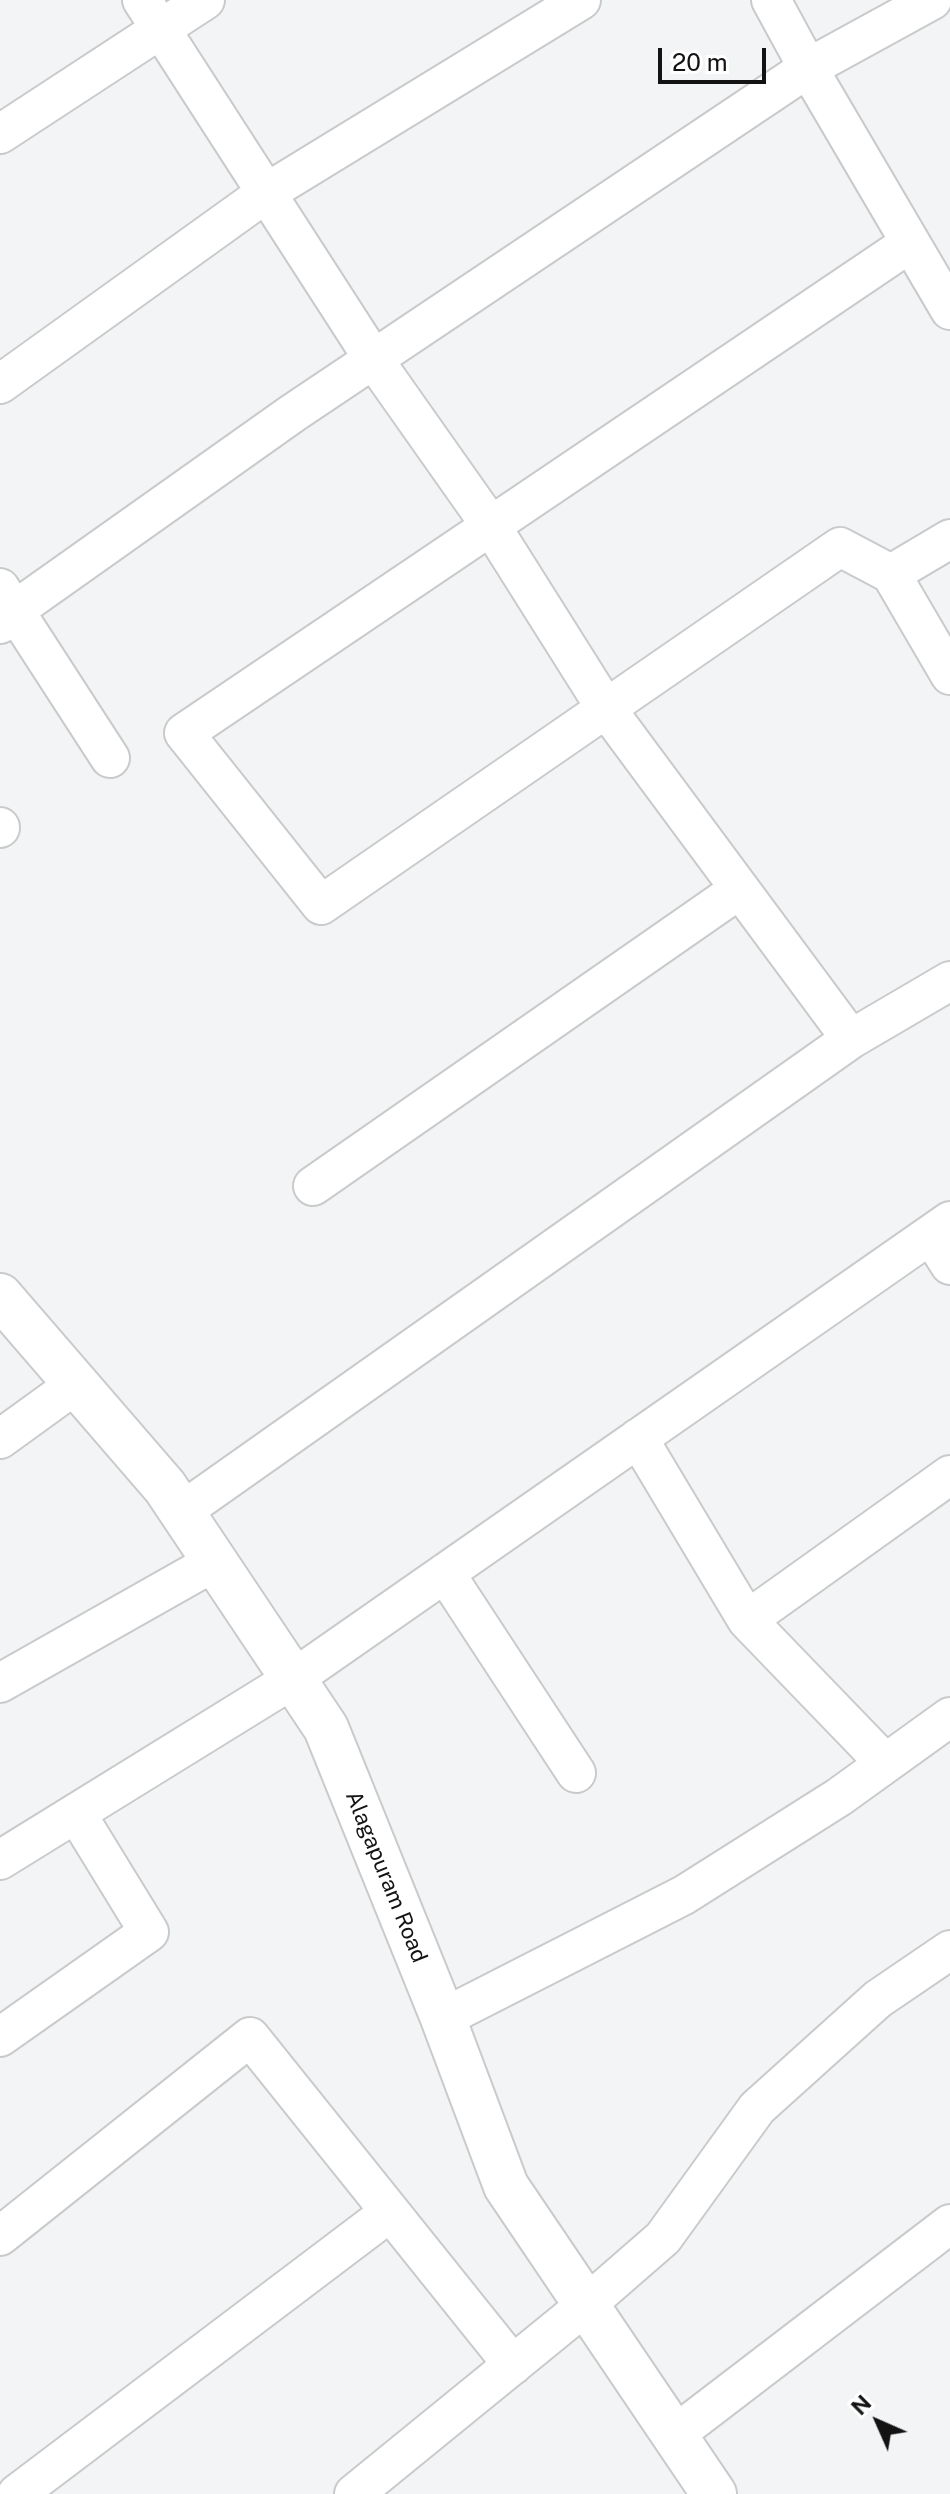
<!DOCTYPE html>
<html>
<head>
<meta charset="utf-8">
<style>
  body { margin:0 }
  #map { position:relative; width:950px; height:2494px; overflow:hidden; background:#f3f4f5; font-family:"Public Sans",sans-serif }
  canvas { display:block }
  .north { position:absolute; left:838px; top:2382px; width:80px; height:80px; -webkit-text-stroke:6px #fff; paint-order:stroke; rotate:315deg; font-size:22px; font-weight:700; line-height:32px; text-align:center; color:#131314 }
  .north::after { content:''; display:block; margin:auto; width:28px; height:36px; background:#131314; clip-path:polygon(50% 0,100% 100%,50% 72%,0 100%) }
  .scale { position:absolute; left:658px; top:48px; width:108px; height:36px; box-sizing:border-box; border:4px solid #131314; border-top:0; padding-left:10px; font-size:24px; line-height:28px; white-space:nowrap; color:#131314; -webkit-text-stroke:6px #fff; paint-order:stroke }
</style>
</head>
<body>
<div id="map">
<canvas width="950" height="2494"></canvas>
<div class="north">N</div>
<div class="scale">20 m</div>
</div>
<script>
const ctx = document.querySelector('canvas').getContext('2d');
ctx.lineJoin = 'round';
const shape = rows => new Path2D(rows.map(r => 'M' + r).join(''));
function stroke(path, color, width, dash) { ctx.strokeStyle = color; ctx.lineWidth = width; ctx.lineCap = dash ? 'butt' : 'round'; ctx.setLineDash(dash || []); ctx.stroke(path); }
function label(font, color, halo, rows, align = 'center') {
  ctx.font = font + ' "Public Sans",sans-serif'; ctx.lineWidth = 6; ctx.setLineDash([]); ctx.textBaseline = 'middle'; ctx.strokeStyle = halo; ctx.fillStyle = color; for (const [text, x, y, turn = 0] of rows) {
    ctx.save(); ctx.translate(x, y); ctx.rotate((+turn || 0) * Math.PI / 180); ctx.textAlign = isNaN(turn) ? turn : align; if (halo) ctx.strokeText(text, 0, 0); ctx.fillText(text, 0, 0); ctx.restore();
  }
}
const minor = shape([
  [142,0,374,360,491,526,605,707,851,1039],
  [771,0,808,68,950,310],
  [0,134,205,0],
  [910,243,184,733,321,905,840,547,891,574,950,539],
  [0,384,266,193,581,0],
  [891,574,950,675],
  [0,588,110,758],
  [0,624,15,610,293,413,808,68,932,0],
  [0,827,0,828],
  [313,1186,740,889],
  [931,1235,950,1265],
  [638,1438,747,1620,950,1475],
  [0,1439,76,1384],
  [181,1512,851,1039,950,981],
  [445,1573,576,1773],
  [747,1620,885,1763],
  [0,1683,214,1562],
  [0,1860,293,1679,950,1221],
  [443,2018,684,1895,839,1797,950,1717],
  [0,2037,149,1932,76,1813],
  [0,2236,250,2037,513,2365],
  [673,2436,950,2224],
  [17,2494,390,2212],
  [354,2494,586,2305,663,2238,757,2108,878,1999,950,1950]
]);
const secondary = shape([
  [0,1296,165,1487,326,1728,443,2018,506,2186,714,2494]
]);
stroke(minor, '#c9cacb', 42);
stroke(secondary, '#c9cacb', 48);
stroke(minor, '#fff', 38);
stroke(secondary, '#fff', 44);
label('22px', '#131314', '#fff', [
  ["Alagapuram Road",386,1877,68]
]);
</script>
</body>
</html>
